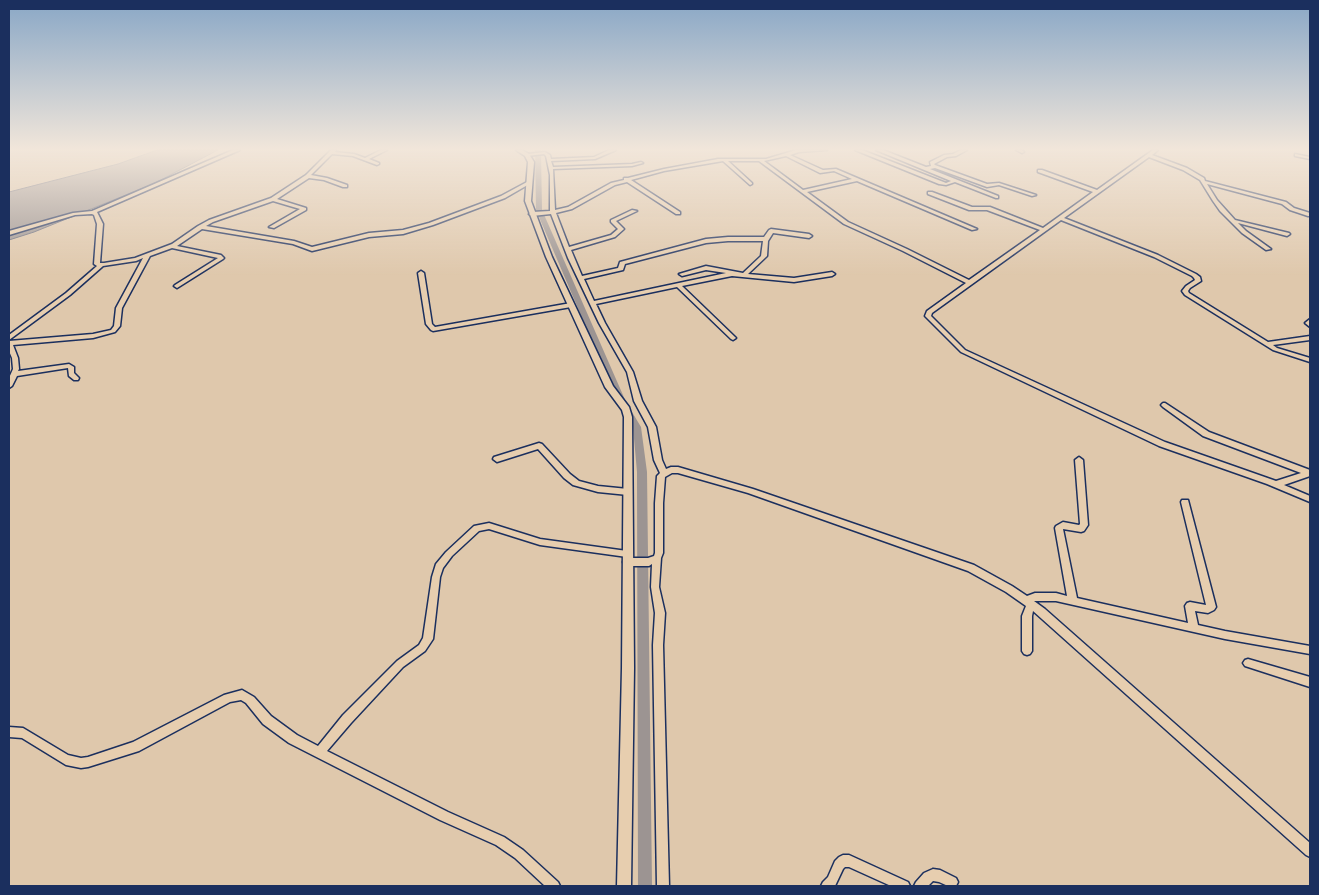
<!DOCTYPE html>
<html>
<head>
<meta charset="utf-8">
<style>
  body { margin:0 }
  #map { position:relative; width:1319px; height:895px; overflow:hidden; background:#dfc8ac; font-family:"Indie Flower",sans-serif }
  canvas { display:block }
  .frame { position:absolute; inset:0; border:10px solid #1b2f5e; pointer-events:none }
</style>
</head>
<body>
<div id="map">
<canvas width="1319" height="895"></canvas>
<div class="frame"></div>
</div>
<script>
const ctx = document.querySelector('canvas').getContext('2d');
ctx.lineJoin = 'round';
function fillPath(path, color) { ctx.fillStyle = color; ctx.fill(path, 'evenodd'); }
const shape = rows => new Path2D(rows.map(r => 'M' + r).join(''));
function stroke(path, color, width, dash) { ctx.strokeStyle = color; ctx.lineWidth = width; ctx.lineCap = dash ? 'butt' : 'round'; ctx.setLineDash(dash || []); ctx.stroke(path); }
const water = shape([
  [157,150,218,150,153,184,34,232,9,240,9,192,118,164,157,150]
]);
fillPath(water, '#9c9492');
stroke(water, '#686c7d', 1);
fillPath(shape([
  [535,150,541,150,542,210,626,402,641,427,647,472,652,886,638,886,637,472,633,427,618,402,536,210,535,150]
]), '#9c9492');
const minor = shape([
  [233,150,240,150,97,212,103,224,100,263,104,263,135,258,172,244,198,226,209,220,271,198,306,175,331,150,336,150,335,152,354,154,365,158,381,150,387,150,369,159,379,163,379,164,377,165,353,156,332,154,311,175,327,178,347,185,347,187,343,187,324,180,309,178,277,199,306,208,306,210,274,228,269,227,300,209,273,201,213,222,206,226,294,241,312,247,369,233,403,230,429,223,501,196,527,182,531,183,505,198,433,225,403,234,369,237,312,251,293,244,202,229,177,246,221,255,224,258,223,259,177,288,174,286,175,285,218,258,172,248,150,256,122,308,120,326,115,332,93,338,13,345,18,358,19,369,18,371,69,364,74,367,74,373,79,378,78,380,74,380,69,376,68,368,17,376,12,386,9,388,9,378,13,369,12,358,9,351,9,341,93,334,111,330,114,326,116,308,143,258,136,261,103,266,70,295,9,340,9,335,66,293,97,266,94,264,97,224,94,215,92,214,75,215,9,235,9,231,73,213,92,211,233,150],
  [609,150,616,150,595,159,551,161,553,167,632,164,641,162,643,163,632,166,553,169,555,210,568,207,611,183,624,180,624,178,628,178,664,169,718,159,766,159,796,150,827,150,799,152,790,155,823,170,836,169,977,229,972,230,857,181,807,192,848,222,907,249,969,280,1040,230,987,210,969,210,928,194,928,192,932,192,972,207,990,207,1043,228,1093,192,1038,172,1038,170,1042,170,1097,190,1153,150,1158,150,1152,155,1187,168,1204,178,1205,181,1286,202,1294,208,1310,213,1310,216,1308,216,1290,210,1282,204,1207,184,1217,200,1235,220,1289,233,1290,234,1287,236,1238,223,1246,231,1271,249,1266,250,1242,233,1220,211,1213,201,1200,180,1183,170,1149,157,1064,218,1158,255,1196,274,1200,277,1201,281,1190,288,1188,291,1189,293,1268,342,1310,336,1310,340,1273,345,1277,348,1310,358,1310,362,1273,350,1185,295,1182,291,1186,286,1195,280,1194,278,1192,276,1154,257,1061,220,932,313,931,316,965,350,1165,442,1276,481,1301,473,1203,436,1163,407,1161,405,1163,403,1165,403,1209,432,1310,470,1310,476,1284,485,1310,496,1310,502,1267,484,1159,446,961,352,925,316,927,311,966,283,903,251,844,224,759,161,728,161,752,183,752,184,750,185,723,161,664,171,631,180,680,212,680,214,676,214,627,182,615,185,572,209,556,213,569,247,611,235,618,229,611,222,611,220,632,210,637,211,616,221,624,229,615,237,571,250,582,276,618,268,620,262,706,239,728,237,764,237,769,230,771,229,809,234,812,236,809,238,773,233,768,241,767,256,748,274,794,278,832,272,835,274,832,276,794,282,732,276,682,286,735,337,736,338,733,340,731,339,677,287,596,304,605,323,633,372,642,401,656,427,662,460,666,469,671,467,678,467,753,489,974,565,1012,586,1027,596,1035,593,1056,593,1067,596,1055,528,1056,526,1063,522,1079,525,1080,524,1075,460,1079,457,1083,460,1088,525,1084,531,1081,532,1063,529,1077,598,1188,623,1185,606,1187,603,1190,602,1206,605,1181,502,1182,500,1188,500,1216,607,1214,610,1208,613,1195,611,1198,625,1225,631,1310,646,1310,654,1225,639,1056,601,1034,601,1045,609,1310,843,1310,857,1306,855,1033,611,1032,616,1032,651,1030,654,1027,655,1024,654,1022,651,1022,616,1026,606,1006,592,968,571,748,493,678,473,672,473,665,477,663,503,663,553,661,558,659,587,665,613,663,645,669,886,657,886,653,645,655,613,651,587,652,564,649,566,627,566,624,565,623,562,624,559,627,558,648,558,654,556,655,553,655,503,657,476,660,473,654,460,648,427,634,401,627,372,599,323,568,258,551,214,532,216,529,214,532,212,550,211,550,175,546,156,544,154,527,156,525,155,527,154,545,152,550,155,551,159,594,157,609,150],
  [786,156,820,173,834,171,852,179,803,190,764,161,786,156],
  [728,241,763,241,761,256,743,273,706,266,679,274,682,276,706,270,726,273,594,301,584,279,623,270,625,264,706,243,728,241],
  [855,150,862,150,946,183,951,181,876,150,883,150,926,167,931,166,930,162,944,155,953,154,961,150,967,150,956,156,947,157,934,164,935,165,987,184,999,183,1036,195,1032,196,999,185,987,187,935,168,930,169,998,196,998,198,996,198,955,182,946,185,939,184,855,150],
  [1016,150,1022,150,1024,152,1022,153,1016,150],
  [1295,154,1310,157,1310,159,1295,156,1295,154],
  [421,271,424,273,432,324,435,327,571,303,574,305,571,307,433,331,431,330,426,324,418,273,421,271],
  [1310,319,1310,327,1305,323,1310,319],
  [539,443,542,444,570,474,579,481,598,486,628,489,631,490,632,492,631,494,628,495,598,492,573,485,564,478,538,449,497,462,493,459,494,457,539,443],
  [489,523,540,539,627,551,630,552,631,554,630,556,627,557,540,545,489,529,479,531,452,556,443,568,440,577,433,639,425,651,403,667,351,723,327,751,448,812,504,837,523,850,558,882,560,886,545,886,515,858,496,845,440,820,289,743,263,724,246,703,241,700,230,702,139,751,88,767,81,768,66,765,22,738,9,737,9,727,23,728,68,755,81,758,88,757,133,742,224,695,242,690,254,697,271,716,297,735,318,746,343,715,397,661,419,645,423,638,432,577,436,564,446,552,474,526,489,523],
  [1248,659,1310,677,1310,687,1245,666,1243,663,1245,660,1248,659],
  [843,855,849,855,908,882,910,886,891,886,849,867,845,867,843,869,835,886,821,886,823,882,828,877,835,861,839,857,843,855],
  [933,869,940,870,956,878,958,882,956,886,948,886,939,882,933,881,928,886,914,886,916,882,924,873,933,869]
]);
const tertiary = shape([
  [516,150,522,150,529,154,534,162,531,201,552,257,613,386,629,407,632,417,634,668,631,886,617,886,622,668,624,417,622,410,605,387,546,257,525,201,528,162,525,156,516,150]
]);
stroke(minor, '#1b2f5e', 3);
stroke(tertiary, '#1b2f5e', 3);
fillPath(minor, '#e7ceaf');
fillPath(tertiary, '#e7ceaf');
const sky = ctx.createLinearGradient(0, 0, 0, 276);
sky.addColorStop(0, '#89a7c6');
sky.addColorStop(0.54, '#f1e6da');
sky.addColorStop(1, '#f1e6da00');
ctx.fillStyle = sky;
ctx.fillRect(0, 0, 1319, 276);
</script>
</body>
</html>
